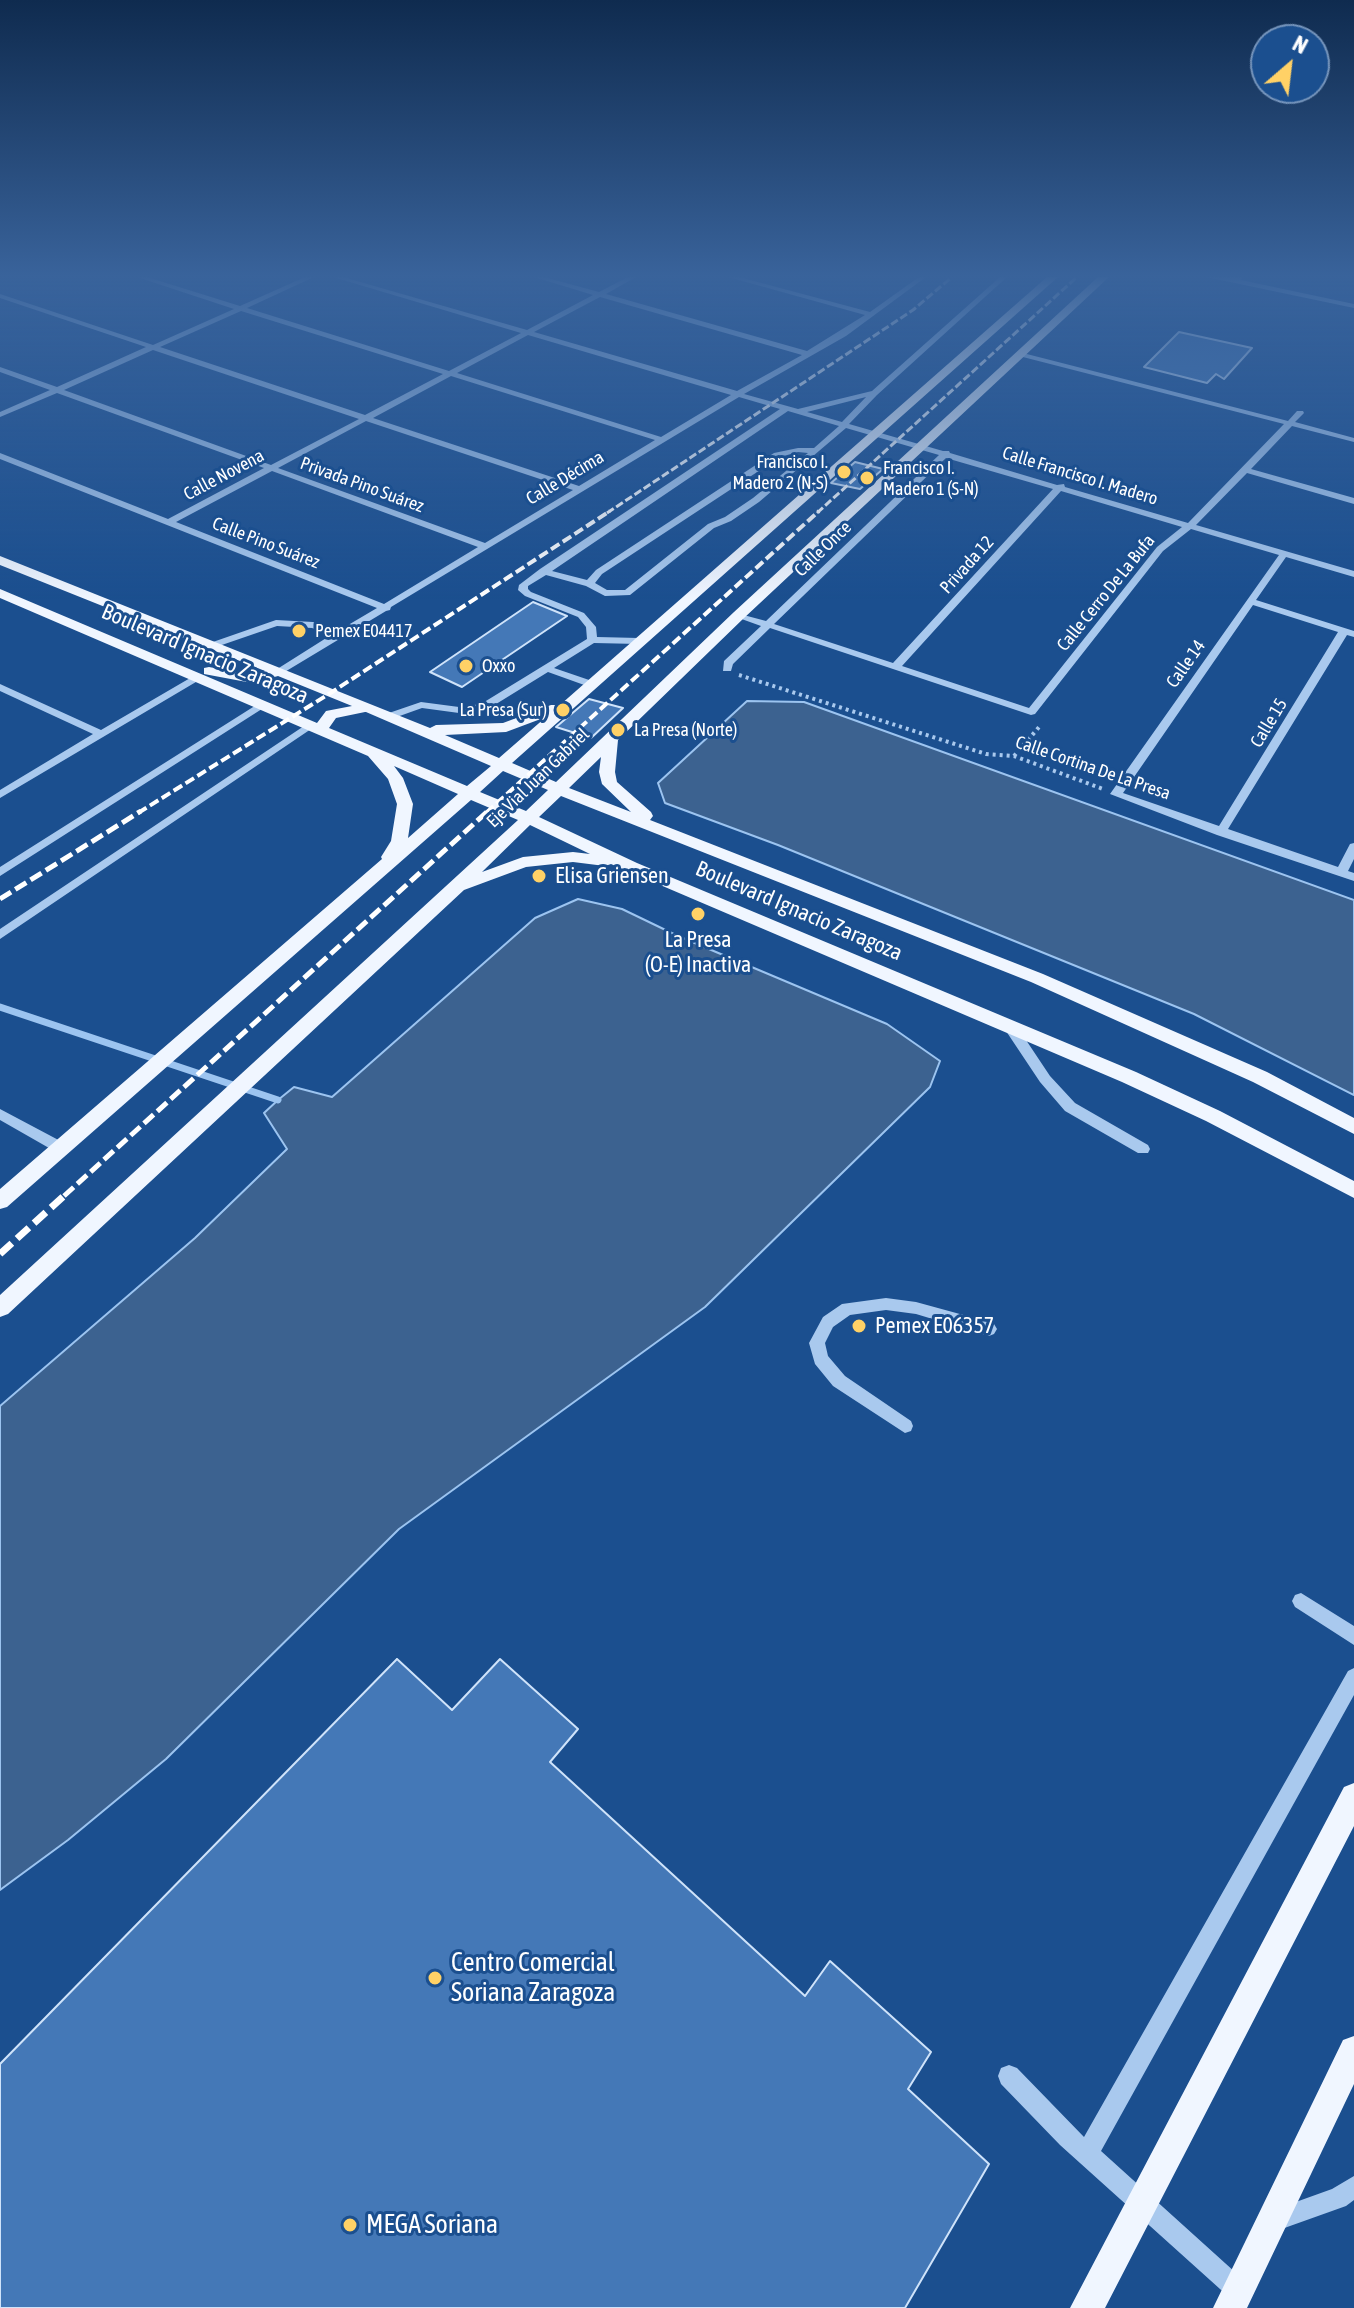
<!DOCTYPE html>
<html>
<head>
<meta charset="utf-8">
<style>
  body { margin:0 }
  #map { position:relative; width:1354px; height:2308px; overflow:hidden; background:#1b4f8f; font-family:"Asap Condensed",sans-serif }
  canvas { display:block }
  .north { position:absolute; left:1250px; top:24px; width:80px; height:80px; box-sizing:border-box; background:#1b4f8f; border:2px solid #7695bc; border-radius:50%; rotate:28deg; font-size:22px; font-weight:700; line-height:32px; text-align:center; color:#fff }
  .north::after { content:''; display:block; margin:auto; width:28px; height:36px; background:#ffd166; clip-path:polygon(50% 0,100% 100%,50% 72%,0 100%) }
</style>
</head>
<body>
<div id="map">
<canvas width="1354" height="2308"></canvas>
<div class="north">N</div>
</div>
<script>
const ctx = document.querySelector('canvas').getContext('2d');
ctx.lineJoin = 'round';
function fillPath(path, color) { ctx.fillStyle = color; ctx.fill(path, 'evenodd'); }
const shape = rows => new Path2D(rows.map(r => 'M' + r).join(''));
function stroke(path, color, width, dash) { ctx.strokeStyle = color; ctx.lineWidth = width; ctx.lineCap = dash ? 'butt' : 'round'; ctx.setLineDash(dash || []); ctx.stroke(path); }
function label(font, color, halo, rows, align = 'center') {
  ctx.font = font + ' "Asap Condensed",sans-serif'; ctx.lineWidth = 6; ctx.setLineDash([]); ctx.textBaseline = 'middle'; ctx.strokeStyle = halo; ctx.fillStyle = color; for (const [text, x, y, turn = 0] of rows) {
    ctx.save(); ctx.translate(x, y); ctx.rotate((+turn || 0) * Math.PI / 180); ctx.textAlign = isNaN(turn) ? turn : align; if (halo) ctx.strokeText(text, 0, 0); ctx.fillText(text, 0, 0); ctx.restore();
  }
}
const water = shape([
  [747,701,804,702,1354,900,1354,1095,1194,1014,778,845,665,803,658,783,747,701],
  [578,899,622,909,678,936,887,1024,940,1061,930,1087,705,1307,399,1529,166,1759,68,1840,0,1890,0,1406,195,1238,287,1149,264,1113,278,1100,294,1087,332,1097,535,918,578,899]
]);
fillPath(water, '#3c6290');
stroke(water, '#9cc4f0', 2);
stroke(shape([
  [0,1007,278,1100]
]), '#9cc4f0', 7);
const building = shape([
  [1179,332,1252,348,1224,379,1216,374,1207,383,1144,367,1179,332],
  [855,462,883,469,860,489,831,483,855,462],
  [533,602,567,616,462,687,430,672,533,602],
  [589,699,623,708,591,738,556,727,589,699],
  [397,1659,452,1710,500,1659,578,1729,550,1762,805,1996,830,1961,931,2052,908,2089,989,2164,905,2308,0,2308,0,2064,397,1659]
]);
fillPath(building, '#4478b7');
stroke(building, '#cfe3fa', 2);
stroke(shape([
  [739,675,986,754,1014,756,1103,789],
  [1014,756,1040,726]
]), '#a9c9ee', 4, [3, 4]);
fillPath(shape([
  [137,277,147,277,240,306,305,277,314,277,247,308,449,371,521,333,333,277,343,277,527,330,593,295,534,277,544,277,599,292,628,277,636,277,606,294,807,351,865,315,728,277,739,277,870,312,919,277,926,277,846,336,744,394,798,409,872,391,1000,277,1007,277,877,395,849,424,943,451,949,451,950,453,1057,485,1064,484,1065,487,1188,523,1284,424,1019,356,1019,352,1288,421,1297,411,1303,411,1304,413,1295,422,1354,438,1354,442,1292,426,1251,469,1354,498,1354,504,1247,473,1196,525,1354,571,1354,577,1286,557,1256,600,1354,631,1354,637,1347,635,1228,829,1338,867,1350,844,1354,843,1354,859,1348,871,1354,873,1354,881,1217,835,1110,794,1279,555,1191,529,1163,551,1035,714,1031,715,770,628,733,664,731,671,723,671,724,661,761,626,736,617,736,613,766,621,939,455,846,428,759,502,731,521,714,528,630,595,605,596,586,586,546,575,528,586,528,589,531,592,584,613,596,627,597,637,639,638,644,641,639,644,594,643,554,668,595,682,595,686,587,686,548,672,488,709,459,713,422,708,394,718,386,718,386,714,421,702,459,707,481,704,587,639,586,627,578,617,525,596,518,590,519,585,540,569,780,409,739,397,391,607,390,610,386,611,283,673,274,671,331,635,312,628,277,626,216,647,210,647,210,643,276,620,313,622,338,631,377,608,0,459,0,453,168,519,264,468,57,393,0,417,0,412,50,390,0,372,0,367,57,387,146,347,0,298,0,294,153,345,234,309,137,277],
  [600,297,802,355,737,391,534,332,600,297],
  [241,311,443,374,365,415,160,347,241,311],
  [528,335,731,395,661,437,457,373,528,335],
  [153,350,359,419,271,465,64,390,153,350],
  [451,376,655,440,579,486,373,418,451,376],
  [866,397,842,422,807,412,866,397],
  [788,411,839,426,814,448,798,448,774,453,596,570,587,580,552,571,788,411],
  [366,421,573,490,485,543,278,468,366,421],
  [798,452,808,453,753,498,725,517,708,524,625,590,607,590,595,583,602,574,780,457,798,452],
  [946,458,1053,489,893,663,774,624,946,458],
  [272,471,478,547,384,604,176,522,272,471],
  [1061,491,1182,527,1157,547,1029,708,902,666,1061,491],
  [1253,605,1338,632,1219,826,1123,793,1253,605],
  [1206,277,1243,277,1241,280,1354,304,1354,308,1206,277],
  [197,674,202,677,201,679,0,798,0,790,93,734,0,691,0,684,101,730,197,674],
  [261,702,265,703,265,707,0,876,0,867,261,702],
  [310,722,314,723,314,727,0,939,0,929,310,722],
  [1009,1020,1014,1022,1050,1076,1075,1103,1148,1145,1150,1149,1148,1153,1138,1153,1065,1111,1040,1082,1004,1028,1003,1025,1009,1020],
  [0,1109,66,1144,68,1148,66,1152,56,1152,0,1120,0,1109],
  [886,1298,916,1302,989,1322,994,1324,997,1329,994,1334,989,1336,916,1314,886,1310,850,1315,833,1327,825,1343,828,1356,845,1376,911,1421,913,1426,911,1431,905,1433,833,1386,815,1364,809,1343,823,1317,842,1304,886,1298],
  [1301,1593,1354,1626,1354,1645,1295,1607,1292,1601,1295,1595,1301,1593],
  [1354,1668,1354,1695,1101,2151,1246,2282,1250,2290,1246,2298,1238,2302,1230,2298,1060,2145,1001,2084,998,2076,1001,2068,1009,2065,1017,2068,1084,2137,1348,1671,1354,1668],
  [1354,2176,1354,2200,1346,2206,1276,2231,1268,2228,1265,2220,1268,2212,1332,2189,1354,2176]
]), '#a9c9ee');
fillPath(shape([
  [1047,277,1058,277,512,763,556,782,734,612,1098,277,1109,277,744,618,618,740,615,772,617,782,651,812,653,816,650,820,1043,974,1267,1072,1354,1118,1354,1134,1253,1082,1031,982,561,796,539,817,637,863,1136,1072,1220,1111,1354,1181,1354,1198,1206,1121,1122,1082,611,864,605,866,573,862,526,867,464,890,8,1314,0,1317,0,1295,518,820,471,800,7,1207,0,1209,0,1189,382,859,381,857,391,841,397,804,388,779,368,756,0,598,0,589,317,723,326,711,352,706,278,676,252,683,204,674,204,668,209,667,252,675,265,671,0,565,0,556,430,728,436,725,503,723,551,705,560,705,1047,277],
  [365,712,366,712,491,766,467,786,329,728,336,718,365,712],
  [546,717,499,758,445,735,506,732,546,717],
  [601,757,599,772,602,784,631,812,569,788,601,757],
  [394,766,458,794,408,838,413,804,403,778,394,766],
  [503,771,548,790,526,811,480,792,503,771],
  [530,825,590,854,573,852,523,857,482,872,530,825],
  [1354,1783,1354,1826,1105,2308,1070,2308,1344,1787,1354,1783],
  [1354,2036,1354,2084,1247,2308,1213,2308,1343,2040,1354,2036]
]), '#f0f6ff');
stroke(shape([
  [607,513,913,310,952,277],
  [817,513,1077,277]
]), '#fff', 3, [8, 3]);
stroke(shape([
  [138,813,332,692,610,511],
  [486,813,819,511]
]), '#fff', 4, [10, 4]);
stroke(shape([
  [0,899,141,811],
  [64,1196,488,811]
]), '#fff', 5, [13, 5]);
stroke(shape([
  [0,1254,66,1194]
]), '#fff', 7, [16, 7]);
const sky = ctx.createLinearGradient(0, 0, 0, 600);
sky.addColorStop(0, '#0f2b4f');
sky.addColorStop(0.46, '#39639b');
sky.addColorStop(1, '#39639b00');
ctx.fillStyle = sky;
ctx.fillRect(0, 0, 1354, 600);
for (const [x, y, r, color] of [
  [844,472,8,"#ffd166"],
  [867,478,8,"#ffd166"],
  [299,631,8,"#ffd166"],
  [466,666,8,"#ffd166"],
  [563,710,8,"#ffd166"],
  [618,730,8,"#ffd166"],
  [539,876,8,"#ffd166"],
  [698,914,8,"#ffd166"],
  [859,1326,8,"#ffd166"],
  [435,1978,8,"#ffd166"],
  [350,2225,8,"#ffd166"]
]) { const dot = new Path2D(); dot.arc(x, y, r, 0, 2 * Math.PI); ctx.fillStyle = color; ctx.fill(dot); stroke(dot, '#1b4f8f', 3); }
label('18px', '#fff', '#1b4f8f', [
  ["Francisco I.",828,462,"right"],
  ["Madero 2 (N-S)",828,483,"right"],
  ["Francisco I.",883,468],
  ["Madero 1 (S-N)",883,489],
  ["Pemex E04417",315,631],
  ["Oxxo",482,666],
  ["La Presa (Sur)",547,710,"right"],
  ["La Presa (Norte)",634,730]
], 'left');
label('18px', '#fff', '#1b4f8f', [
  ["Calle Novena",224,475,-28],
  ["Calle Francisco I. Madero",1080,476,17],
  ["Calle Décima",565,478,-31],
  ["Privada Pino Suárez",362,485,20],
  ["Calle Pino Suárez",266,543,21],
  ["Calle Once",823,549,-44],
  ["Privada 12",967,565,-48],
  ["Calle Cerro De La Bufa",1106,593,-51],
  ["Calle 14",1186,664,-55],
  ["Calle 15",1269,723,-59],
  ["Calle Cortina De La Presa",1093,768,19],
  ["Eje Vial Juan Gabriel",538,778,-44]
]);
label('22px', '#fff', '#1b4f8f', [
  ["Boulevard Ignacio Zaragoza",205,654,23],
  ["Boulevard Ignacio Zaragoza",799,911,23]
]);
label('22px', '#fff', '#1b4f8f', [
  ["Elisa Griensen",555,876],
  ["La Presa",698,940,"center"],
  ["(O-E) Inactiva",698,965,"center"],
  ["Pemex E06357",875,1326]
], 'left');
label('26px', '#fff', '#1b4f8f', [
  ["Centro Comercial",451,1963],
  ["Soriana Zaragoza",451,1993],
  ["MEGA Soriana",366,2225]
], 'left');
</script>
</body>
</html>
